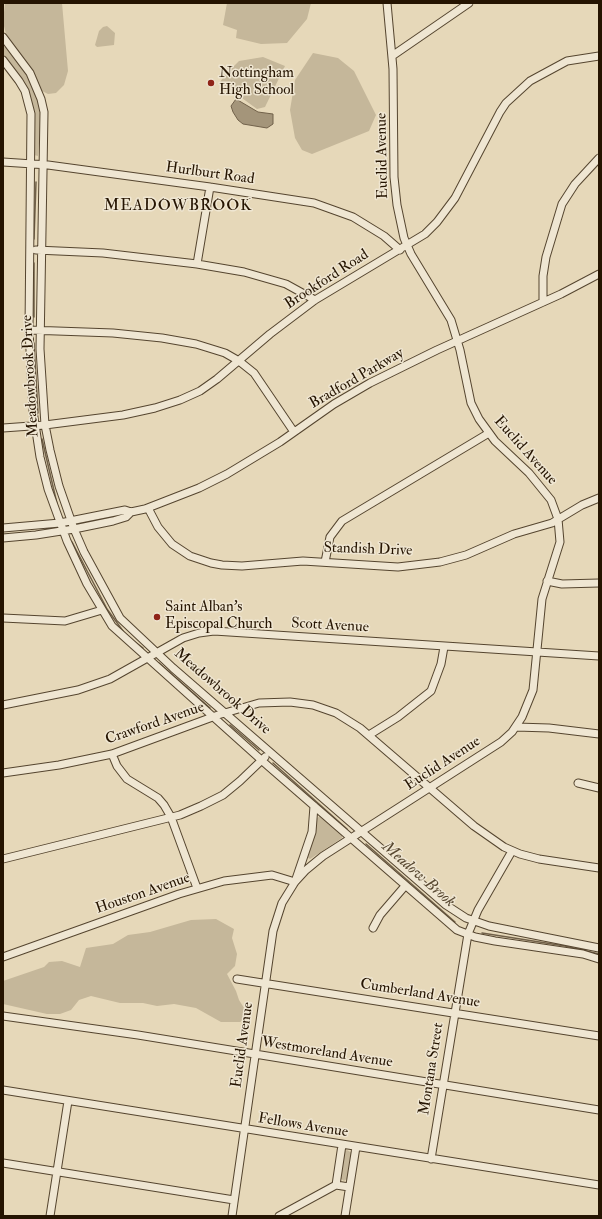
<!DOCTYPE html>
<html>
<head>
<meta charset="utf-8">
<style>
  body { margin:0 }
  #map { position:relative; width:602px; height:1219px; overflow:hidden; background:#e6d8b9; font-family:"IM FELL Double Pica",serif }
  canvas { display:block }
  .frame { position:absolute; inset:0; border:4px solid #251401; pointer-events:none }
</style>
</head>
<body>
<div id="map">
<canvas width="602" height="1219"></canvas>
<div class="frame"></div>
</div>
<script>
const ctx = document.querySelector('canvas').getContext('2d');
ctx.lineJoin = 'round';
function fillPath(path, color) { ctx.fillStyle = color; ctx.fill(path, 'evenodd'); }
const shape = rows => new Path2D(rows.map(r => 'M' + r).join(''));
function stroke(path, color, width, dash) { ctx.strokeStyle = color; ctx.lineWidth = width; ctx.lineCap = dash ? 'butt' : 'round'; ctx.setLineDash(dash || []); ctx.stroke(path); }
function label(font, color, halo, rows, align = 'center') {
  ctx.font = font + ' "IM FELL Double Pica",serif'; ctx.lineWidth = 3; ctx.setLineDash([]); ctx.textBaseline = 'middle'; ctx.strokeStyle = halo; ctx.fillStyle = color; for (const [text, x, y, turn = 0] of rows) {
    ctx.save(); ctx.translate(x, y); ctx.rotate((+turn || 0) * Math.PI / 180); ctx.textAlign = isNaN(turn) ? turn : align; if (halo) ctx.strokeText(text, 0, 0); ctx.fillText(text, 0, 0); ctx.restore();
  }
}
fillPath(shape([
  [5,3,62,3,68,71,64,85,56,93,48,94,42,91,6,34,3,22],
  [227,3,311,3,307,19,287,43,261,44,236,38,237,30,223,25],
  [107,26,115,33,114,45,97,47,95,45,99,31,103,27],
  [3,47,7,47,32,83,39,105,41,118,38,156,34,155,33,118,22,79,3,56],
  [313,53,338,58,354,71,376,115,369,131,312,154,302,150,295,138,290,110,295,80],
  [263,57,285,66,265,107,257,109,220,82,225,75,239,61],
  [320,816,342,835,342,838,310,859,307,857,316,819],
  [216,919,234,929,232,938,237,954,235,966,227,974,236,991,239,1000,249,1016,240,1022,221,1022,196,1008,174,1004,157,1006,143,1003,120,1003,91,996,79,1000,71,1010,60,1014,47,1014,3,1004,3,981,44,967,49,962,62,961,80,967,86,948,113,944,128,935,150,932,191,920],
  [347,1150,352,1153,348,1178,344,1181,340,1178,344,1152]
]), '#c5b79a');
const water = shape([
  [236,99,258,112,273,114,273,124,267,128,243,124,238,120,233,112,231,106,236,99]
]);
fillPath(water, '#a4957a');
stroke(water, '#71614a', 1);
stroke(shape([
  [34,239,36,182],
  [34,317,34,263],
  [34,343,38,413],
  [42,439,58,508],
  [72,542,107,609,123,631],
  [135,642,143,648],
  [159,663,210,708],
  [230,725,259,750],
  [273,763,347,829],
  [366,844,455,922],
  [482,933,565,946,599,954]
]), '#71614a', 1.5);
const minor = shape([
  [3,37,30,73,41,99,44,112,40,349,45,425,50,450,59,486,74,529,84,552,120,618,173,668,446,905,466,918,489,926,599,948],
  [392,56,469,3],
  [3,60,19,81,25,91,31,114,29,330,33,411,40,457,48,489,67,541,87,584,112,626,268,766,457,930,475,937,495,941,583,954,599,959],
  [3,162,48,165,210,187,314,203,353,217,384,236,400,250],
  [36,250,103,253,197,264,244,272,286,284,315,300],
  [197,264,210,187],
  [543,302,543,276,546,257,562,204,575,184,599,158],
  [29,330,113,333,162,338,196,344,225,353,239,361,254,373,294,432],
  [3,428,45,425,123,415,155,408,180,400,200,391,217,379,270,334,315,300,425,234,437,222,455,198,500,112,506,103,530,81,567,61,599,56],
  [148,508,158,527,172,544,190,556,211,563,222,565,242,566,303,561,398,567,440,562,466,555,514,534,552,523,582,505,599,498],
  [3,528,60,523,125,510,131,512,145,509,199,488,227,474,280,442,334,404,370,383,437,350,561,294,599,274],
  [3,538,36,535,74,529,113,521,126,517,131,512],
  [325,562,330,537,342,521,489,433],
  [547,581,562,584,599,583],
  [3,618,65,621,102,610],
  [3,705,78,690,110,679,183,638,199,633,214,631,599,656],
  [516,727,549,728,599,734],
  [369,735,398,717,431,691,441,664,444,647],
  [112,754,117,766,127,779,158,798,164,805,171,817,197,888],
  [3,773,59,765,112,754,218,715,259,703,290,702,313,705,336,713,360,728,474,826,504,847,520,854,539,859,599,868],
  [578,783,599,788],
  [3,859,180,815,201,806,223,795,240,781,265,757],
  [296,879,312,832,314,806],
  [373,928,380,915,405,886],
  [3,957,179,894,224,881,272,875,295,882],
  [237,979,599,1036],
  [3,1016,138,1035,599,1110],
  [3,1090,599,1185],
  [431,1159,468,934,478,910,512,851],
  [3,1163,234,1200],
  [336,1185,342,1145],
  [50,1216,68,1101],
  [232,1216,273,931,282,903,295,882,306,870,323,856,501,742,512,732,522,717,533,690,542,599,560,542,558,519,551,500,529,473,495,441,479,419,471,403,460,350,451,320,411,254,404,238,397,205,394,177,393,69,387,3],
  [279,1216,336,1185,349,1187],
  [345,1216,356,1147]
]);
stroke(minor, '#55452f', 9);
stroke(minor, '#efe6d2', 7);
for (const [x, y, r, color] of [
  [211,83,4,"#8f2418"],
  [157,617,4,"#8f2418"]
]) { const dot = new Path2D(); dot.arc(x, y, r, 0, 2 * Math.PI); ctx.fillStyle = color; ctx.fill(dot); stroke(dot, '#efe6d2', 1.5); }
label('15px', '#251401', '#efe6d2', [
  ["Nottingham",219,74],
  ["High School",219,91],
  ["Saint Alban's",165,608],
  ["Episcopal Church",165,625]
], 'left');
label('15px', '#251401', '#efe6d2', [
  ["Euclid Avenue",383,156,-91],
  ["Hurlburt Road",210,174,8],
  ["Brookford Road",327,280,-33],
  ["Meadowbrook Drive",31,376,-93],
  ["Bradford Parkway",357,379,-30],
  ["Euclid Avenue",525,451,48],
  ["Standish Drive",368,550,2],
  ["Scott Avenue",330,626,3],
  ["Meadowbrook Drive",222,692,41],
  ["Crawford Avenue",155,724,-19],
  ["Euclid Avenue",443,764,-33],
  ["Houston Avenue",143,894,-19],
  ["Cumberland Avenue",420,994,9],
  ["Euclid Avenue",243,1045,-82],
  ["Westmoreland Avenue",327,1053,9],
  ["Montana Street",432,1069,-81],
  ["Fellows Avenue",303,1126,9]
]);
ctx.letterSpacing = '1px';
label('16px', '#251401', '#efe6d2', [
  ["MEADOWBROOK",178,207]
]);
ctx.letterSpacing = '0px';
label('italic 16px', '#584831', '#efe6d2', [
  ["Meadow Brook",418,875,41]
]);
</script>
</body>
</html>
